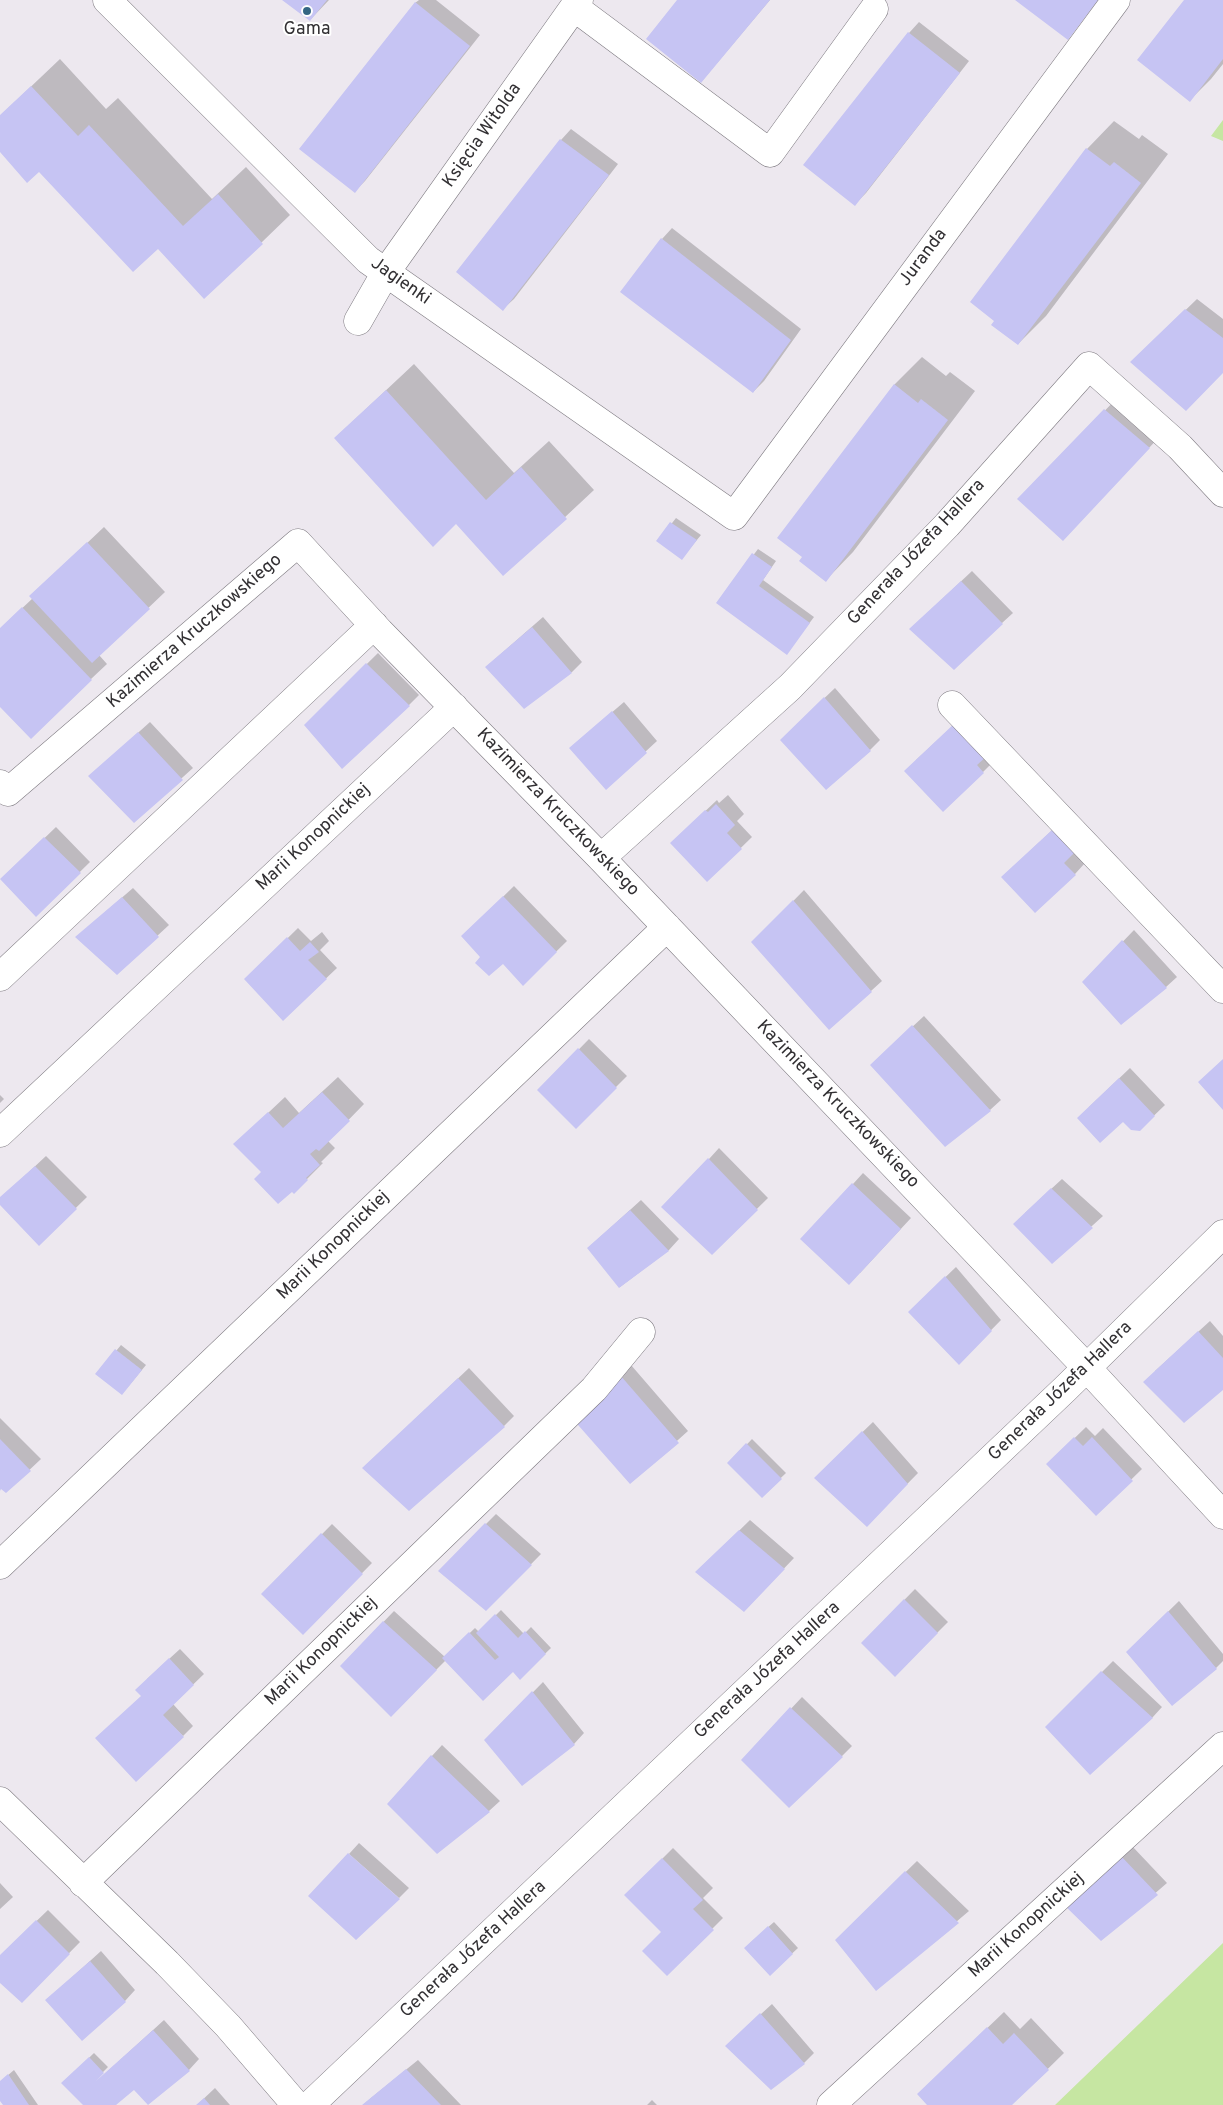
<!DOCTYPE html>
<html>
<head>
<meta charset="utf-8">
<style>
  body { margin:0 }
  canvas { display:block; background:#ede8ef }
</style>
</head>
<body>
<canvas width="1223" height="2105"></canvas>
<script>
const ctx = document.querySelector('canvas').getContext('2d');
ctx.lineJoin = 'round';
function fillPath(path, color) { ctx.fillStyle = color; ctx.fill(path, 'evenodd'); }
const shape = rows => new Path2D(rows.map(r => 'M' + r).join(''));
function stroke(path, color, width, dash) { ctx.strokeStyle = color; ctx.lineWidth = width; ctx.lineCap = dash ? 'butt' : 'round'; ctx.setLineDash(dash || []); ctx.stroke(path); }
function label(font, color, halo, rows, align = 'center') {
  ctx.font = font + ' Overpass,sans-serif'; ctx.lineWidth = 4; ctx.setLineDash([]); ctx.textBaseline = 'middle'; ctx.strokeStyle = halo; ctx.fillStyle = color; for (const [text, x, y, turn = 0] of rows) {
    ctx.save(); ctx.translate(x, y); ctx.rotate((+turn || 0) * Math.PI / 180); ctx.textAlign = isNaN(turn) ? turn : align; if (halo) ctx.strokeText(text, 0, 0); ctx.fillText(text, 0, 0); ctx.restore();
  }
}
fillPath(shape([
  [1223,120,1223,141,1211,136],
  [1223,1943,1223,2105,1055,2105]
]), '#c6e6a2');
fillPath(shape([
  [284,0,329,0,310,20],
  [419,0,436,0,480,35,365,181,355,191,415,3],
  [679,0,770,0,701,82],
  [1017,0,1099,0,1067,38],
  [1186,0,1223,0,1223,64,1211,79,1190,100],
  [919,22,969,61,866,193,855,204,909,33],
  [60,59,106,109,118,98,212,199,246,167,290,215,205,297,158,247,39,170,0,150,0,116],
  [1114,121,1139,139,1142,135,1168,154,1046,316,1018,344,1087,149],
  [571,129,618,164,514,299,503,309,458,271,561,140],
  [672,228,801,329,764,381,753,392,662,239],
  [1197,299,1223,319,1223,372,1132,362],
  [922,357,946,376,950,372,975,391,853,552,826,580,894,385],
  [414,364,514,473,549,441,594,490,503,575,456,523,335,438],
  [1121,394,1165,431,1078,523,1019,499],
  [676,518,701,535,682,558,658,541],
  [104,527,165,592,99,655,107,664,91,679,0,705,0,629,33,598,47,581],
  [758,549,776,561,763,580,814,617,787,653,718,602],
  [972,571,1013,613,1002,623,921,619],
  [543,617,582,662,572,672,524,707,486,667],
  [378,653,419,695,409,705,305,725],
  [835,688,880,740,870,750,792,729],
  [624,702,657,741,606,788,582,738],
  [968,712,993,762,983,772,916,760],
  [150,722,193,768,134,821,101,766],
  [728,795,744,814,737,821,752,837,707,881,682,833,717,800,719,803],
  [1063,820,1085,863,1075,874,1013,867],
  [56,827,90,862,36,915,2,879],
  [514,886,567,941,523,984,503,963,482,957,463,936],
  [133,888,169,925,117,973,88,927],
  [804,890,882,981,829,1029,753,942],
  [298,928,311,941,322,932,329,941,320,950,337,968,283,1019,246,979],
  [1134,930,1177,977,1166,987,1084,982],
  [924,1016,1001,1100,990,1110,882,1055],
  [589,1039,627,1076,576,1127,539,1090],
  [1130,1068,1165,1105,1139,1130,1123,1120,1089,1107],
  [338,1077,364,1104,328,1141,335,1148,321,1162,323,1163,294,1192,235,1144,285,1097,299,1113],
  [0,1095,4,1099,0,1103],
  [719,1148,768,1198,712,1253,709,1159],
  [46,1156,87,1197,39,1244,0,1203,0,1199],
  [863,1173,911,1218,860,1273,853,1184],
  [1062,1179,1103,1216,1052,1262,1025,1213],
  [641,1200,679,1239,669,1250,620,1287,588,1248],
  [956,1267,1001,1320,959,1363,909,1312],
  [1210,1321,1223,1336,1223,1388,1155,1371],
  [121,1345,146,1365,127,1388,97,1374],
  [631,1365,688,1431,630,1483,573,1417],
  [469,1368,514,1416,504,1426,375,1457],
  [0,1418,41,1459,6,1492,1,1488,0,1489],
  [873,1422,918,1473,867,1525,826,1467],
  [1086,1427,1095,1436,1103,1428,1142,1469,1096,1514,1048,1464],
  [752,1439,786,1473,762,1496,729,1463],
  [496,1514,541,1554,486,1610,439,1571],
  [750,1520,794,1558,754,1600,697,1572],
  [332,1524,372,1563,303,1633,263,1594],
  [915,1589,948,1622,895,1675,862,1643],
  [1179,1601,1223,1654,1223,1661,1216,1668,1127,1652],
  [501,1610,524,1634,531,1627,551,1648,520,1678,513,1670,446,1660,391,1715,341,1666,394,1611,445,1657,475,1628,479,1632],
  [180,1649,204,1674,173,1704,193,1726,183,1736,142,1696,147,1679],
  [1113,1661,1162,1707,1152,1718,1047,1727],
  [543,1682,584,1733,574,1744,486,1740],
  [802,1697,852,1746,842,1756,743,1760],
  [442,1745,500,1801,489,1811,388,1804],
  [359,1843,409,1888,399,1898,349,1854],
  [1132,1846,1167,1883,1101,1940,1065,1904],
  [673,1848,713,1888,703,1898,723,1918,667,1974,663,1932,626,1895],
  [917,1861,969,1911,877,1989,836,1940],
  [0,1883,13,1897,0,1909],
  [48,1910,80,1942,22,2001,0,1982,0,1956],
  [774,1922,798,1948,770,1974,750,1943],
  [101,1951,135,1990,125,2001,47,2000],
  [772,2004,814,2053,804,2063,738,2035],
  [1004,2012,1020,2029,1031,2018,1064,2053,1011,2105,929,2105,935,2078],
  [164,2020,199,2059,189,2070,134,2089,114,2105,85,2105,63,2083,94,2053,108,2067,95,2080,96,2082],
  [418,2060,461,2105,363,2105,371,2098],
  [14,2070,38,2105,4,2105,0,2099,0,2082],
  [215,2088,230,2105,197,2105],
  [652,2100,657,2105,647,2105]
]), '#0003');
fillPath(shape([
  [282,0,327,0,310,21],
  [677,0,770,0,701,83,646,39],
  [1015,0,1098,0,1068,40],
  [1184,0,1223,0,1223,59,1190,102,1137,60],
  [415,2,470,46,355,193,299,149],
  [908,32,960,73,855,206,803,165],
  [31,86,78,136,89,125,183,226,218,194,263,244,204,299,158,249,133,272,39,172,27,183,0,152,0,115],
  [560,139,609,175,503,311,456,272],
  [1086,148,1110,166,1114,162,1141,183,1018,345,991,325,994,321,970,302],
  [661,238,791,340,753,393,620,292],
  [1185,309,1223,338,1223,373,1186,411,1130,362],
  [894,384,918,403,921,399,948,420,826,582,799,561,802,557,777,538],
  [386,390,486,500,521,467,567,519,503,576,456,524,433,547,334,438],
  [1104,409,1150,448,1063,541,1017,499],
  [670,522,697,540,682,560,656,541],
  [87,542,150,609,92,663,29,596],
  [752,553,772,567,759,586,810,623,787,655,716,603],
  [961,581,1003,624,954,670,909,629],
  [22,607,92,680,31,739,0,707,0,628],
  [532,627,572,673,524,709,485,667],
  [366,663,410,706,342,769,304,725],
  [824,697,871,751,826,790,780,740],
  [612,711,647,753,606,790,569,748],
  [956,722,988,755,977,765,984,773,943,812,904,771],
  [138,732,183,780,134,823,88,776],
  [716,804,735,825,727,833,742,849,707,882,670,843,705,810,708,812],
  [1052,830,1074,853,1064,863,1076,875,1035,913,1001,877],
  [44,837,81,873,36,917,0,879],
  [503,896,557,952,523,986,503,964,489,976,475,963,480,957,461,936],
  [122,897,159,937,117,975,75,937],
  [793,900,872,992,829,1030,751,942],
  [287,937,300,951,310,942,319,952,308,960,327,979,283,1021,244,979],
  [1122,940,1167,988,1121,1025,1082,982],
  [912,1025,991,1111,945,1147,870,1065],
  [578,1048,617,1088,576,1129,537,1090],
  [1223,1059,1223,1110,1198,1082],
  [1119,1078,1155,1116,1140,1131,1131,1130,1123,1122,1100,1143,1077,1118],
  [322,1092,350,1121,319,1151,316,1149,310,1154,320,1165,306,1178,308,1180,294,1194,292,1192,278,1204,254,1179,261,1172,233,1144,268,1112,283,1128],
  [708,1158,758,1210,712,1255,661,1207],
  [35,1166,77,1209,39,1246,0,1205,0,1197],
  [852,1183,901,1229,849,1285,800,1239],
  [1051,1188,1093,1228,1052,1264,1013,1224],
  [630,1210,669,1251,619,1288,587,1248],
  [945,1276,992,1331,959,1365,908,1312],
  [1198,1331,1223,1358,1223,1390,1184,1423,1143,1382],
  [115,1349,142,1370,122,1395,95,1374],
  [620,1375,679,1443,630,1484,571,1417],
  [458,1378,505,1427,409,1511,362,1468],
  [862,1431,908,1484,867,1527,814,1478],
  [1074,1437,1083,1446,1092,1437,1133,1481,1096,1516,1046,1464],
  [0,1439,31,1471,6,1493,1,1489,0,1491],
  [746,1443,782,1479,762,1498,727,1463],
  [485,1523,532,1565,486,1611,438,1571],
  [739,1530,785,1569,744,1612,695,1572],
  [321,1533,363,1574,303,1635,261,1594],
  [904,1599,938,1633,895,1677,861,1643],
  [1168,1611,1217,1669,1172,1706,1126,1652],
  [495,1614,518,1638,525,1631,546,1654,520,1680,513,1672,483,1701,442,1658,469,1632,495,1660,499,1657,476,1633],
  [383,1621,437,1670,391,1717,340,1666],
  [169,1658,194,1685,163,1715,184,1737,136,1782,95,1738,141,1696,135,1690],
  [1101,1671,1153,1718,1090,1775,1045,1727],
  [532,1691,575,1745,522,1786,484,1740],
  [790,1707,843,1757,789,1808,741,1760],
  [431,1755,490,1812,437,1854,387,1804],
  [348,1853,400,1899,356,1940,308,1896],
  [1121,1856,1158,1895,1101,1941,1063,1904],
  [662,1858,703,1900,693,1909,714,1930,667,1976,642,1951,661,1932,624,1895],
  [905,1871,959,1923,876,1991,835,1940],
  [36,1920,70,1954,22,2003,0,1983,0,1955],
  [768,1926,793,1954,770,1976,744,1948],
  [90,1961,126,2002,82,2041,45,2000],
  [760,2013,805,2064,771,2090,725,2046],
  [987,2027,1003,2044,1014,2033,1049,2070,1012,2105,927,2105,917,2094],
  [153,2030,190,2071,148,2105,134,2090,116,2105,83,2105,61,2083,89,2057,104,2073,96,2081],
  [406,2069,441,2105,362,2105],
  [8,2074,29,2105,3,2105,0,2101,0,2081],
  [204,2098,210,2105,196,2105]
]), '#c6c4f3');
const street = shape([
  [107,0,368,260,734,516,1116,0],
  [574,7,770,153,874,9],
  [358,321,386,272,579,0],
  [952,705,1223,989],
  [0,784,8,792,298,543,380,632,601,858,1087,1368,1223,1515],
  [601,858,790,687,947,525,1089,366,1180,447,1223,493],
  [0,977,374,625],
  [0,1133,454,707],
  [0,1565,667,927],
  [0,1801,167,1963,228,2026,296,2105],
  [83,1883,594,1389,641,1332],
  [310,2105,1065,1389,1223,1234],
  [831,2105,1223,1746]
]);
stroke(street, '#7e7a80', 29);
stroke(street, '#fff', 28);
for (const [x, y, r, color] of [
  [307,11,5,"#346683"]
]) { const dot = new Path2D(); dot.arc(x, y, r, 0, 2 * Math.PI); ctx.fillStyle = color; ctx.fill(dot); stroke(dot, '#fff', 2); }
label('18px', '#323033', '#fff', [
  ["Gama",307,30]
]);
label('18px', '#323033', '#fff', [
  ["Księcia Witolda",483,136,-55],
  ["Juranda",924,258,-53],
  ["Jagienki",400,282,35],
  ["Generała Józefa Hallera",917,553,-47],
  ["Kazimierza Kruczkowskiego",195,632,-41],
  ["Kazimierza Kruczkowskiego",557,813,46],
  ["Marii Konopnickiej",314,838,-43],
  ["Kazimierza Kruczkowskiego",837,1105,46],
  ["Marii Konopnickiej",334,1246,-44],
  ["Generała Józefa Hallera",1061,1392,-44],
  ["Marii Konopnickiej",322,1652,-44],
  ["Generała Józefa Hallera",768,1671,-43],
  ["Marii Konopnickiej",1027,1926,-42],
  ["Generała Józefa Hallera",474,1950,-43]
]);
</script>
</body>
</html>
